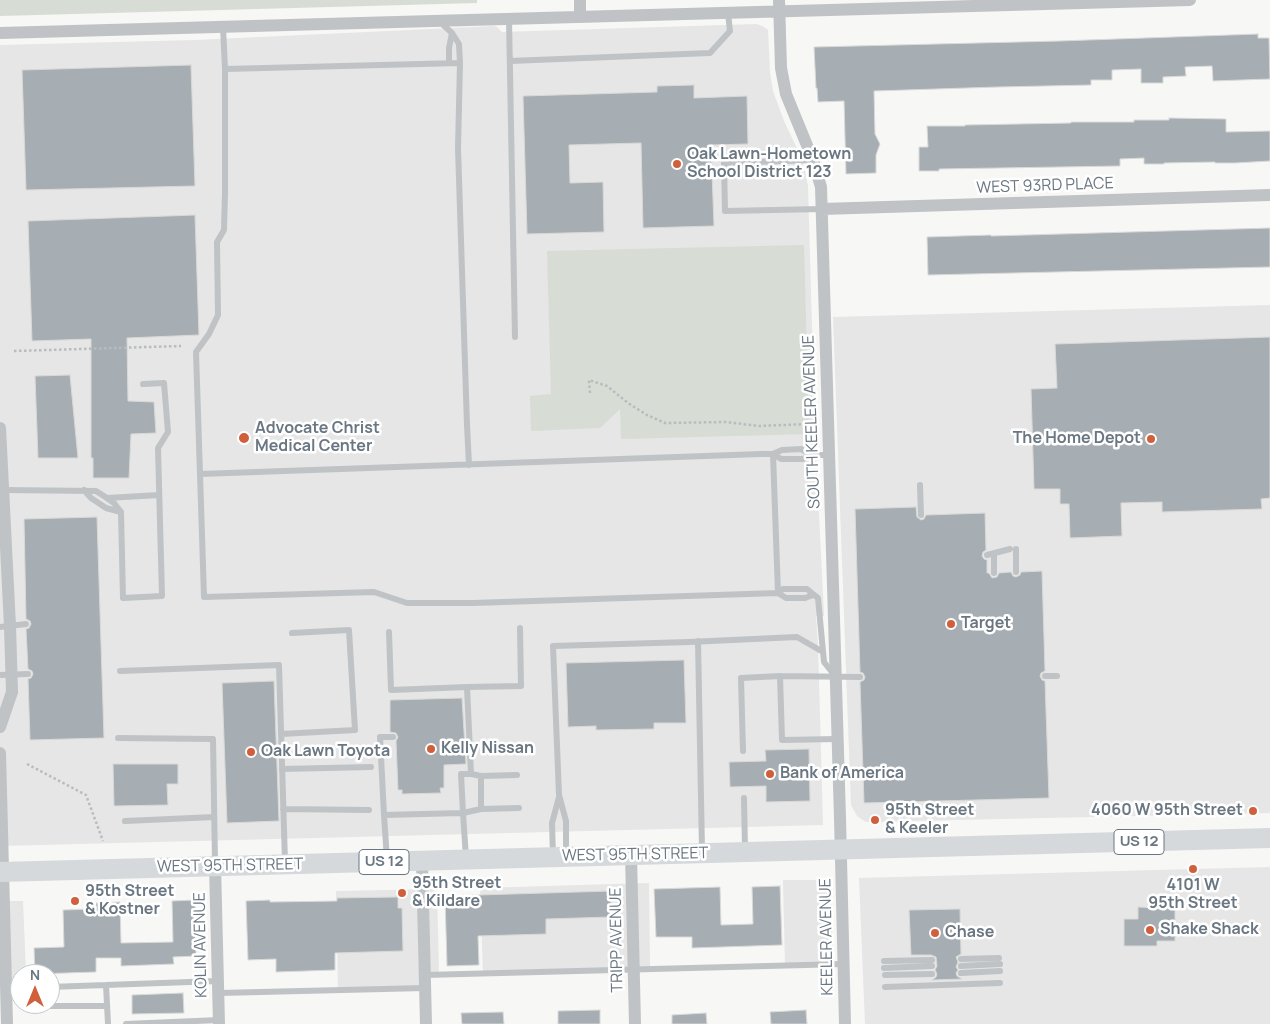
<!DOCTYPE html>
<html>
<head>
<meta charset="utf-8">
<style>
  body { margin:0 }
  #map { position:relative; width:1270px; height:1024px; overflow:hidden; background:#f7f7f5; font-family:Manrope,sans-serif }
  canvas { display:block }
  .north { position:absolute; left:10px; top:964px; width:50px; height:50px; box-sizing:border-box; background:#fff; border:1px solid #c3c9cd; border-radius:50%; rotate:0deg; font-size:14px; font-weight:700; line-height:20px; text-align:center; color:#6a7782 }
  .north::after { content:''; display:block; margin:auto; width:18px; height:22px; background:#d05f3c; clip-path:polygon(50% 0,100% 100%,50% 72%,0 100%) }
</style>
</head>
<body>
<div id="map">
<canvas width="1270" height="1024"></canvas>
<div class="north">N</div>
</div>
<script>
const ctx = document.querySelector('canvas').getContext('2d');
ctx.lineJoin = 'round';
function fillPath(path, color) { ctx.fillStyle = color; ctx.fill(path, 'evenodd'); }
const shape = rows => new Path2D(rows.map(r => 'M' + r).join(''));
function stroke(path, color, width, dash) { ctx.strokeStyle = color; ctx.lineWidth = width; ctx.lineCap = dash ? 'butt' : 'round'; ctx.setLineDash(dash || []); ctx.stroke(path); }
function label(font, color, halo, rows, align = 'center') {
  ctx.font = font + ' Manrope,sans-serif'; ctx.lineWidth = 5; ctx.setLineDash([]); ctx.textBaseline = 'middle'; ctx.strokeStyle = halo; ctx.fillStyle = color; for (const [text, x, y, turn = 0] of rows) {
    ctx.save(); ctx.translate(x, y); ctx.rotate((+turn || 0) * Math.PI / 180); ctx.textAlign = isNaN(turn) ? turn : align; if (halo) ctx.strokeText(text, 0, 0); ctx.fillText(text, 0, 0); ctx.restore();
  }
}
fillPath(shape([
  [757,24,764,27,768,30,770,73,773,91,784,121,801,157,805,172,808,186,815,433,824,616,816,616,818,645,823,825,0,846,0,45,196,40,494,26,497,27,502,32],
  [1270,305,1270,813,866,822,857,816,851,805,833,317],
  [1270,867,1270,1024,865,1024,859,878],
  [783,880,831,880,833,964,785,965],
  [649,883,650,968,483,973,480,888],
  [437,889,439,974,425,975,425,988,338,990,336,891],
  [0,901,23,901,26,974,20,974,20,987,6,987]
]), '#e5e6e5');
fillPath(shape([
  [0,0,477,0,477,3,0,16],
  [804,245,809,434,621,439,620,409,600,428,531,431,530,396,551,394,547,251]
]), '#d7dcd4');
const building = shape([
  [1258,34,1258,38,1269,38,1270,79,1213,81,1212,66,1185,67,1186,76,1163,77,1163,83,1141,83,1141,69,1112,70,1112,80,1091,80,1091,85,998,87,874,91,875,134,880,144,876,155,876,173,846,174,844,101,818,102,817,88,816,88,814,47,1059,41,1258,34],
  [191,65,195,186,26,190,22,70,191,65],
  [694,85,694,98,747,96,748,144,711,145,714,226,643,228,641,143,569,145,570,183,603,182,604,232,527,234,523,96,657,92,657,86,694,85],
  [1169,118,1226,119,1226,132,1270,131,1270,161,1235,163,1215,163,1215,162,1164,163,1164,164,1144,164,1144,158,1120,159,1120,166,939,169,939,171,919,171,919,147,928,147,927,126,965,126,965,125,1071,123,1071,122,1134,122,1134,120,1169,120,1169,118],
  [195,215,199,335,127,338,128,401,154,402,156,433,131,434,129,478,93,478,93,458,91,458,91,339,32,341,28,221,195,215],
  [1270,228,1270,267,928,275,927,237,991,235,991,236,1270,228],
  [1270,337,1270,498,1261,499,1262,509,1162,512,1162,502,1121,503,1122,536,1070,538,1069,504,1060,504,1060,489,1034,489,1031,389,1057,388,1055,344,1270,337],
  [70,375,78,458,38,458,35,376,70,375],
  [916,507,917,517,921,520,924,519,926,515,985,513,986,550,983,552,982,556,984,559,987,560,987,573,989,573,992,578,997,577,999,573,1011,572,1013,576,1016,577,1020,575,1021,572,1042,571,1045,671,1041,673,1040,676,1042,680,1045,681,1049,798,864,803,860,682,864,680,865,677,863,673,860,672,855,509,916,507],
  [97,517,104,738,30,740,28,679,31,678,33,674,32,671,28,669,26,629,29,628,31,624,30,621,26,619,24,519,97,517],
  [684,660,686,723,654,723,654,729,596,730,596,726,568,727,566,663,684,660],
  [274,681,279,821,227,823,222,683,274,681],
  [462,698,466,764,444,765,444,788,440,788,441,793,402,794,402,790,398,790,396,741,398,737,396,733,390,732,390,700,462,698],
  [809,749,810,801,766,802,766,786,730,787,729,762,766,761,765,750,809,749],
  [113,764,178,764,178,784,167,784,168,805,114,806,113,764],
  [780,886,782,945,692,948,692,937,656,937,654,889,720,887,721,925,753,924,752,887,780,886],
  [611,891,611,917,546,919,546,934,478,936,479,965,447,966,445,896,611,891],
  [398,897,398,908,402,908,403,951,335,953,335,970,276,972,276,959,248,960,246,901,270,900,270,902,337,901,337,898,398,897],
  [195,900,196,956,173,957,174,964,121,966,121,958,96,958,96,972,35,974,34,948,64,947,63,910,96,909,96,903,120,902,121,943,173,942,172,901,195,900],
  [1156,904,1175,905,1175,941,1157,941,1157,946,1124,946,1124,919,1138,919,1138,907,1156,908,1156,904],
  [960,909,961,954,956,957,958,962,956,967,958,970,956,973,957,976,962,979,932,980,936,977,937,974,935,970,937,966,936,957,931,955,911,955,909,910,960,909],
  [183,993,184,1013,132,1014,132,995,183,993],
  [600,1010,600,1024,558,1024,558,1011,600,1010],
  [806,1010,807,1024,771,1024,770,1012,806,1010],
  [503,1012,504,1024,462,1024,461,1013,503,1012],
  [706,1013,707,1024,672,1024,672,1015,706,1013]
]);
fillPath(building, '#a7aeb3');
stroke(building, '#d9d9d7', 1);
stroke(shape([
  [14,351,181,346],
  [590,393,589,380,607,386,628,403,647,415,665,423,726,422,759,426,808,424],
  [27,764,86,795,103,841]
]), '#b9bcbe', 2.5, [2.5, 2.5]);
stroke(shape([
  [509,19,515,337],
  [439,21,452,33,459,44,460,63,458,148,467,425,469,465],
  [223,27,225,69],
  [510,61,710,53,730,31,728,13],
  [449,63,449,48,452,33],
  [460,63,225,69,225,193,224,230,217,242,218,315,209,334,196,352,200,474,761,454,773,454,782,450,801,449,812,455],
  [813,160,724,163,725,211,822,209],
  [773,454,778,593],
  [773,454,781,459,803,459,812,455,829,455],
  [200,474,204,597,374,592,407,603,473,603,778,593,786,598,805,598,813,595],
  [920,485,921,515],
  [3,490,96,491,107,498,114,503,121,512,123,598,162,596,158,448,168,432,164,383,143,384],
  [84,490,91,498,106,508,121,512],
  [107,498,159,495],
  [1016,549,1016,572],
  [994,553,994,573],
  [987,555,1010,549],
  [778,593,783,589,807,589,818,598,824,662,835,676],
  [0,627,26,624],
  [389,632,391,690,467,687,471,774,461,774,463,813,481,809],
  [698,641,702,850],
  [120,671,279,665,285,862],
  [0,675,28,674],
  [780,676,860,677],
  [1045,676,1057,676],
  [467,687,521,686,520,628],
  [281,734,355,730,349,630,292,633],
  [118,738,213,739,215,863],
  [743,751,741,678,780,676,782,740,837,739],
  [282,769,371,767],
  [471,774,481,776,481,809,519,808],
  [481,776,517,775],
  [744,798,745,849],
  [283,809,369,810],
  [384,815,380,737,393,737],
  [125,821,214,817],
  [566,855,566,821,559,795,553,646,689,642,797,637,823,652],
  [553,856,552,823,559,797],
  [387,860,384,815,463,813,466,858],
  [961,959,999,958],
  [884,961,932,960],
  [961,966,1000,964],
  [884,968,932,966],
  [961,973,1000,971],
  [425,975,843,964],
  [885,975,932,974],
  [106,985,108,1024],
  [4,987,20,987],
  [50,987,218,981],
  [885,987,1000,983],
  [219,993,425,988],
  [40,1004,40,1006,107,1006],
  [126,1024,219,1020]
]), '#bfc3c6', 6);
stroke(shape([
  [580,0,580,17],
  [779,0,781,68,786,94,813,160,821,187,840,818,845,1024],
  [0,33,1190,0],
  [822,209,1270,195],
  [0,428,10,626,12,692,0,727],
  [0,753,7,1024],
  [631,855,635,1024],
  [422,861,426,1024],
  [215,866,219,1024]
]), '#bfc3c6', 12);
stroke(shape([
  [0,872,1270,838]
]), '#d5d9dc', 20);
for (const [x, y, r, color] of [
  [677,164,5,"#d05f3c"],
  [244,438,6,"#d05f3c"],
  [1151,439,5,"#d05f3c"],
  [951,624,5,"#d05f3c"],
  [431,749,5,"#d05f3c"],
  [251,752,5,"#d05f3c"],
  [770,774,5,"#d05f3c"],
  [1253,811,5,"#d05f3c"],
  [875,820,5,"#d05f3c"],
  [1193,869,5,"#d05f3c"],
  [402,893,5,"#d05f3c"],
  [75,901,5,"#d05f3c"],
  [1150,930,5,"#d05f3c"],
  [935,933,5,"#d05f3c"]
]) { const dot = new Path2D(); dot.arc(x, y, r, 0, 2 * Math.PI); ctx.fillStyle = color; ctx.fill(dot); stroke(dot, '#fff', 2); }
for (const [x, y, w] of [
  [1139,842,50],
  [384,862,50]
]) { const box = new Path2D(); box.roundRect(x - w / 2, y - 12.5, w, 25, 4); ctx.fillStyle = '#fff'; ctx.fill(box); stroke(box, '#6a7782', 1); }
label('bold 15px', '#6a7782', null, [
  ["US 12",1139,842],
  ["US 12",384,862]
]);
label('bold 16px', '#6a7782', '#fff', [
  ["Oak Lawn-Hometown",687,155],
  ["School District 123",687,173],
  ["Advocate Christ",255,429],
  ["Medical Center",255,447],
  ["The Home Depot",1141,439,"right"],
  ["Target",961,624],
  ["Kelly Nissan",441,749],
  ["Oak Lawn Toyota",261,752],
  ["Bank of America",780,774],
  ["95th Street",885,811],
  ["& Keeler",885,829],
  ["4060 W 95th Street",1243,811,"right"],
  ["95th Street",412,884],
  ["& Kildare",412,902],
  ["4101 W",1193,886,"center"],
  ["95th Street",1193,904,"center"],
  ["95th Street",85,892],
  ["& Kostner",85,910],
  ["Shake Shack",1160,930],
  ["Chase",945,933]
], 'left');
label('16px', '#6a7782', '#fff', [
  ["WEST 93RD PLACE",1045,186,-2],
  ["SOUTH KEELER AVENUE",812,422,-92],
  ["WEST 95TH STREET",635,855,-1],
  ["WEST 95TH STREET",230,866,-1],
  ["KEELER AVENUE",827,937,-91],
  ["TRIPP AVENUE",617,940,-91],
  ["KOLIN AVENUE",201,945,-91]
]);
</script>
</body>
</html>
